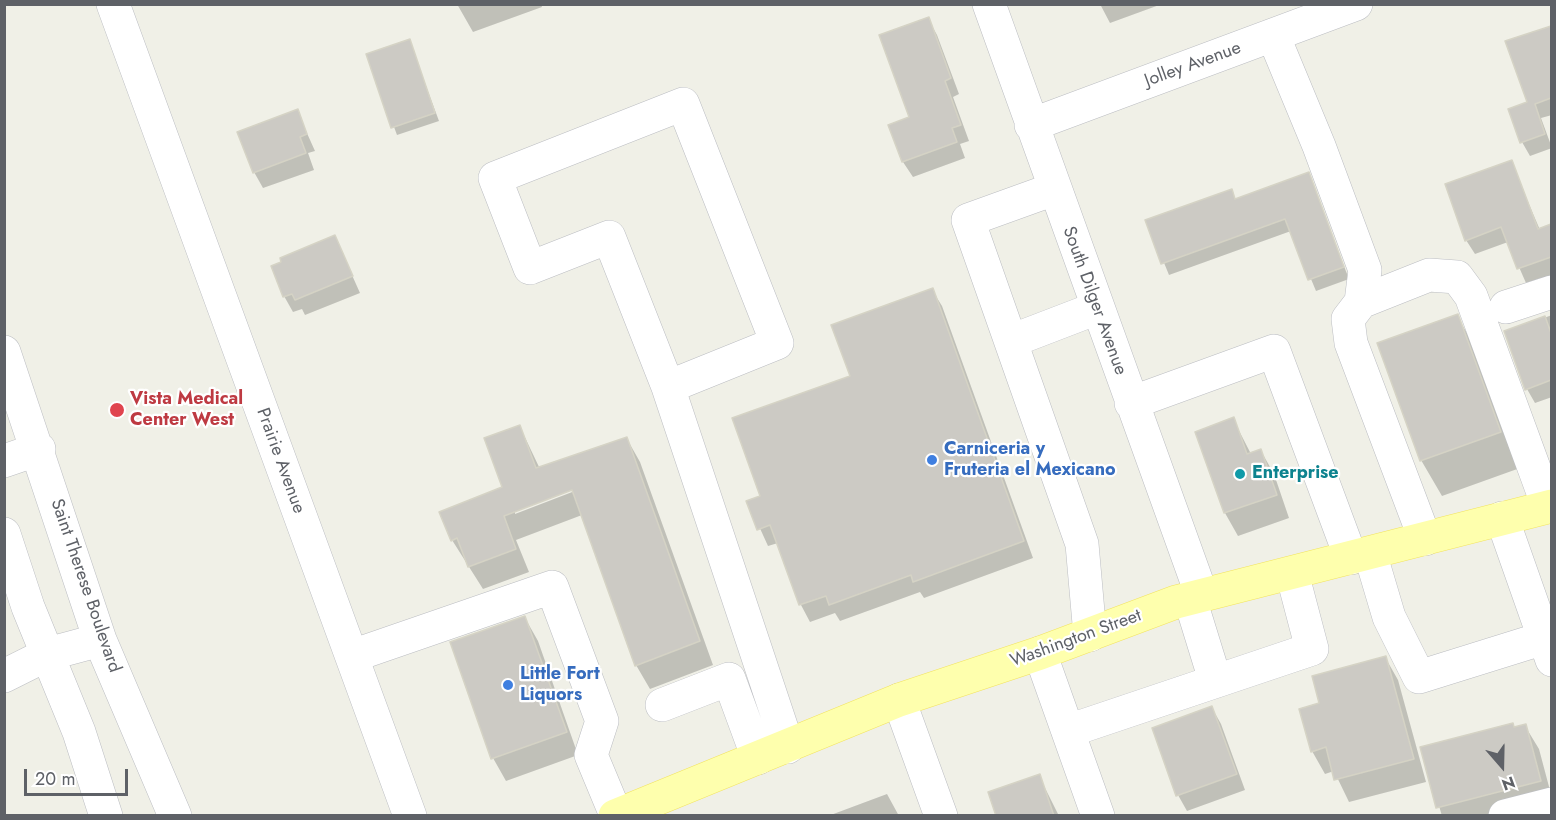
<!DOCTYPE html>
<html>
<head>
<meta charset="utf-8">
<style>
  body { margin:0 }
  #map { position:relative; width:1556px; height:820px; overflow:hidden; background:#f0f0e7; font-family:Jost,sans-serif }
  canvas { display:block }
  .frame { position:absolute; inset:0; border:6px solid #5e6167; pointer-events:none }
  .north { position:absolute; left:1472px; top:736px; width:60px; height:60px; -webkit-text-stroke:4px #fff; paint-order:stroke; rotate:160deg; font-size:16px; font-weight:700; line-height:24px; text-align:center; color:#5e6167 }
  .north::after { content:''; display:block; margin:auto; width:21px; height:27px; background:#5e6167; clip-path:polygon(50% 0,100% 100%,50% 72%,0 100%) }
  .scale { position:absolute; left:24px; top:769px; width:104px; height:27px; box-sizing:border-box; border:3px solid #5e6167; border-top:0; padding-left:8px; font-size:18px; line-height:21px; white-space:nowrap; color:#5e6167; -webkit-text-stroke:4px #fff; paint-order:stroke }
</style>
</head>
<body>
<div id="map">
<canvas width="1556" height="820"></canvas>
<div class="frame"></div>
<div class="north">N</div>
<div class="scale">20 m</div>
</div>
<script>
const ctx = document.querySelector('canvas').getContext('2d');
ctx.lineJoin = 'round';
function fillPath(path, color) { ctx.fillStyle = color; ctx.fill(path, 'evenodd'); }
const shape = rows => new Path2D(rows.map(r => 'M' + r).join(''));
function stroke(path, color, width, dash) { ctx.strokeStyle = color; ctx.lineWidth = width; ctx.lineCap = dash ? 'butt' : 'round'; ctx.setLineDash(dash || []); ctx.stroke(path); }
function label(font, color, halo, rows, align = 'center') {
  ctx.font = font + ' Jost,sans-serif'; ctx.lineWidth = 4.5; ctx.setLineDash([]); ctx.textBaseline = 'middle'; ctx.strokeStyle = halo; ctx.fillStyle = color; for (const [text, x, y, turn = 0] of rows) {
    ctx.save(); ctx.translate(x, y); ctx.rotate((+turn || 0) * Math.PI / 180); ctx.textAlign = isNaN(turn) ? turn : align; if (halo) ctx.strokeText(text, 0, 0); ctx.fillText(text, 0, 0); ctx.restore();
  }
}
fillPath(shape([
  [457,4,541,4,542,7,473,32],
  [1100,4,1162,4,1110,23],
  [928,19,937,35,959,94,953,97,969,141,960,144,965,158,913,177,903,162,890,126,911,118],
  [1546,29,1552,39,1552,115,1541,118,1552,148,1530,156,1522,142],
  [409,40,439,121,397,135,367,54],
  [297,111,315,151,308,153,314,170,263,188,254,172],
  [1511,162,1540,230,1549,226,1552,230,1552,290,1548,290,1541,278,1526,283,1508,242,1475,254,1466,240],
  [1308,174,1349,279,1316,291,1291,231,1169,275,1147,221,1231,191,1236,200],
  [335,237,360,293,305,315,302,309,293,312,284,296],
  [932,290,942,306,1033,558,924,598,920,592,840,621,835,613,810,622,801,605,778,543,768,546,748,502,762,497,852,377],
  [1552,315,1552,397,1535,403,1527,389,1506,332],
  [1457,316,1478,352,1520,468,1442,496,1421,460],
  [1233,419,1251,454,1261,451,1274,474,1289,518,1238,536,1225,513,1196,432],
  [520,427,540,469,627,439,640,462,713,665,650,689,636,665,582,515,516,540,529,572,483,589,452,540,504,488],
  [579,486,580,489,515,514,515,511],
  [525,618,538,641,578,755,506,781,493,758],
  [1385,657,1398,680,1426,782,1349,802,1334,771,1325,774,1312,751],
  [1212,708,1221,724,1245,790,1187,811,1178,795,1154,729],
  [1525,726,1539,749,1552,798,1509,816,1442,816,1422,748],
  [1039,776,1059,816,998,816],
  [887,794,899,816,828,816]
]), '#0003');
const building = shape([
  [929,17,951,78,945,81,961,125,952,128,957,142,902,162,888,125,909,117,879,35,929,17],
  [1551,26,1551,98,1535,104,1545,134,1520,143,1508,109,1527,102,1505,41,1551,26],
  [410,39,435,113,391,128,366,54,410,39],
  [298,109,307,134,300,137,306,153,253,173,237,132,298,109],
  [1512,160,1538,229,1551,224,1551,257,1517,269,1501,227,1465,241,1445,184,1512,160],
  [1309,172,1344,267,1308,280,1285,219,1161,264,1145,220,1232,189,1235,199,1309,172],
  [335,235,353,276,295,300,292,294,283,297,271,266,281,262,280,258,335,235],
  [933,288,1024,541,913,582,911,575,829,605,826,596,799,605,770,525,757,530,746,501,760,496,732,418,850,376,831,325,933,288],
  [1458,314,1501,432,1420,461,1377,343,1458,314],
  [1545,316,1551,333,1551,380,1525,390,1504,331,1545,316],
  [1234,417,1247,454,1261,449,1277,495,1224,513,1195,432,1234,417],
  [520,425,536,468,627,437,700,641,635,666,572,490,504,516,516,549,468,567,457,538,451,541,439,512,502,487,484,438,520,425],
  [525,616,567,732,491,759,450,642,525,616],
  [1386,656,1414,759,1334,780,1326,747,1311,752,1299,709,1319,703,1312,676,1386,656],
  [1212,706,1237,774,1176,796,1152,728,1212,706],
  [1513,723,1514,727,1526,724,1541,781,1436,808,1420,747,1513,723],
  [1040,774,1054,816,996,816,988,792,1040,774]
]);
fillPath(building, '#cccac4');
stroke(building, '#d5d3c5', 1.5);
const minor = shape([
  [113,4,410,816],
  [989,4,1202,596],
  [1273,35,1319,146,1365,270,1361,302],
  [1031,125,1356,4],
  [1054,189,968,220,1082,544,1090,635],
  [1506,307,1552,292],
  [1011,341,1097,308],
  [4,352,100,640,175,816],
  [668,387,777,343,683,104,495,178,530,268,609,237,668,387,788,747],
  [1131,403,1274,351,1351,558],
  [4,461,39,449],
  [1502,518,1552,660],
  [4,534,28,607,79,732,106,816],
  [1425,539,1351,343,1348,319,1361,302,1429,275,1457,277,1471,296,1548,506],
  [1370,553,1389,617,1419,677,1544,638],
  [1190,599,1215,680],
  [1040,653,1098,816],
  [352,656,552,587,602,721,591,755,616,815],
  [4,676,48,654,100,640],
  [899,700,941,816],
  [662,705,729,679,758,758],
  [1068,731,1312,649,1292,573],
  [1505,816,1552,804]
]);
const major = shape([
  [615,816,899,700,1040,653,1176,602,1552,506]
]);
stroke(minor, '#bbbdc2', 34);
stroke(major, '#f2e35e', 34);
stroke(minor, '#fff', 33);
stroke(major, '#feffad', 33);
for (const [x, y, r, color] of [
  [117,410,8,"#e0444e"],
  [932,460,6,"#3f7fe0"],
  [1240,474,6,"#0f9aa8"],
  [508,685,6,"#3f7fe0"]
]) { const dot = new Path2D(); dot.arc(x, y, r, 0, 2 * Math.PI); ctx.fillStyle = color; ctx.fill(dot); stroke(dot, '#fff', 2); }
label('18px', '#5e6167', '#fff', [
  ["Jolley Avenue",1193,65,-20],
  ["South Dilger Avenue",1094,301,70],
  ["Prairie Avenue",280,461,70],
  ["Saint Therese Boulevard",85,586,71],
  ["Washington Street",1076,639,-20]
]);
label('bold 18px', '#be3a42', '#fff', [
  ["Vista Medical",130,400],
  ["Center West",130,421]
], 'left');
label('bold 18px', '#366cbe', '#fff', [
  ["Carniceria y",944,450],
  ["Fruteria el Mexicano",944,471],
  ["Little Fort",520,675],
  ["Liquors",520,696]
], 'left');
label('bold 18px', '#0d838f', '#fff', [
  ["Enterprise",1252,474]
], 'left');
</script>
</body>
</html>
